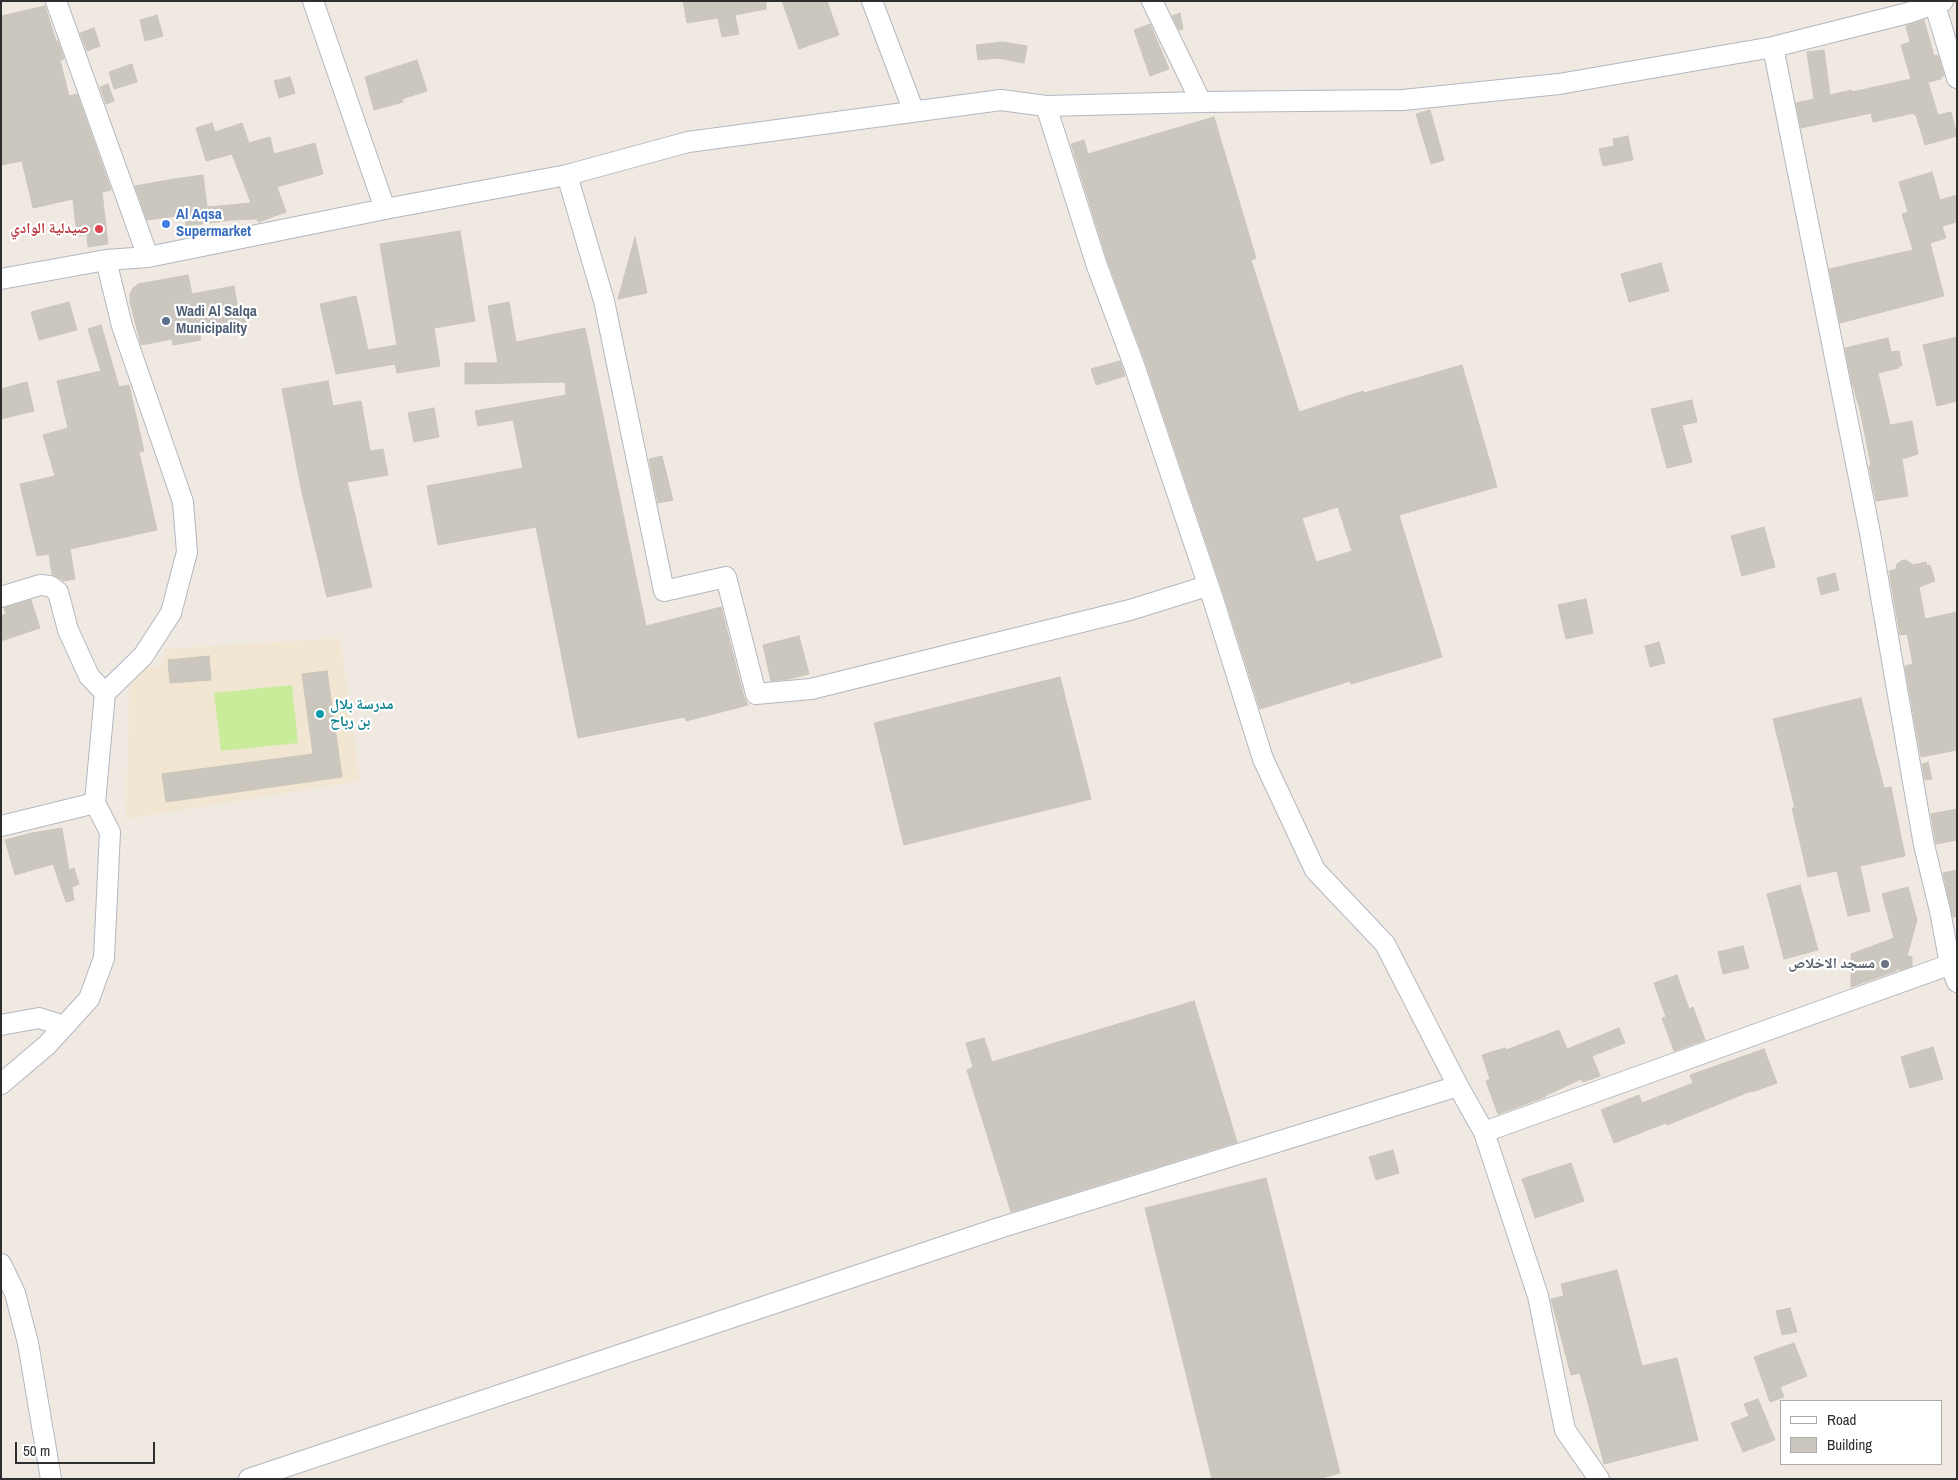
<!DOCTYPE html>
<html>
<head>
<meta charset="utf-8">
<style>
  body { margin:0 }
  #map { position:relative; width:1958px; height:1480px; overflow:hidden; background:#efe9e1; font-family:"Archivo Narrow",sans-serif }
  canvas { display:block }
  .frame { position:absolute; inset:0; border:2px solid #2e2e2e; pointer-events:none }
  .legend { position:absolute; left:1780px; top:1400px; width:162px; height:65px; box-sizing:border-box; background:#fff; border:1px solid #ababab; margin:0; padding:6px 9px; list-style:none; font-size:15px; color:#2e2e2e }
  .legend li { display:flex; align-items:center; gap:10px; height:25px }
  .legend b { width:25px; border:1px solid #ababab }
  .scale { position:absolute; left:15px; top:1442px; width:140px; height:22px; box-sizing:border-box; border:2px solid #2e2e2e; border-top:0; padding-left:6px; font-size:15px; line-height:18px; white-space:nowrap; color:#2e2e2e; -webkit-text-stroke:4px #fff; paint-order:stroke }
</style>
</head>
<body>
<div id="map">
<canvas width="1958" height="1480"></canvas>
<div class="frame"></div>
<ul class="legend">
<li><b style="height:6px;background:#fff"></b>Road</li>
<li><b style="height:14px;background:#cbc7bf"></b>Building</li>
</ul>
<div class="scale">50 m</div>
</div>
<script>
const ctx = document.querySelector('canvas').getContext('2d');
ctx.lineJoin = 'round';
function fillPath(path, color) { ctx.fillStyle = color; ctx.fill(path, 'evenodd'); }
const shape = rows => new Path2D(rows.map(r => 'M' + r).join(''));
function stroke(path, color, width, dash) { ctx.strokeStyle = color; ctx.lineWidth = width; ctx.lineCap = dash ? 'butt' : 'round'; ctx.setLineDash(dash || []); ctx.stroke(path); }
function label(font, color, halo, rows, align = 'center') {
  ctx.font = font + ' "Archivo Narrow","Noto Naskh Arabic",sans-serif'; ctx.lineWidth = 4.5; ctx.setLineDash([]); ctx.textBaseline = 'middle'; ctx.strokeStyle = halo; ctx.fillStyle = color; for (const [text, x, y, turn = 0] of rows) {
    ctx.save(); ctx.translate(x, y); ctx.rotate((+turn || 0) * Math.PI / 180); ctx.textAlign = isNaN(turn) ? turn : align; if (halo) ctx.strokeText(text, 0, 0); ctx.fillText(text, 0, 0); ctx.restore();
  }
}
fillPath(shape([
  [340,638,360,781,126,819,130,671,161,666,165,649]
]), '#f0e6d1');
fillPath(shape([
  [292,685,298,743,221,751,214,693]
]), '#c9ec9a');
const building = shape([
  [683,1,766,1,766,9,735,15,739,34,722,37,718,18,687,23,683,1],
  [782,1,827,1,839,35,799,49,782,1],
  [45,6,56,41,58,41,64,59,60,60,69,96,77,94,110,187,111,190,102,192,108,244,88,247,87,235,77,236,73,199,33,208,22,161,1,165,1,16,45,6],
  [1180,13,1183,29,1179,30,1172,16,1180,13],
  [157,15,163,36,145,41,140,20,157,15],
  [1924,20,1934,56,1938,55,1944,76,1940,77,1941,79,1928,82,1938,115,1951,112,1957,136,1925,145,1916,115,1914,115,1914,113,1873,122,1871,113,1801,128,1796,103,1814,99,1807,52,1824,50,1830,95,1852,90,1852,92,1911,79,1901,45,1910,42,1906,26,1924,20],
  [1150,24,1169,69,1150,76,1134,30,1150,24],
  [94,28,100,46,87,51,80,33,94,28],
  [1003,42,1027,46,1024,63,998,58,978,60,976,45,1003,42],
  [417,60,427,91,402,99,403,102,374,110,365,77,417,60],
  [132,64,137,82,114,89,109,72,132,64],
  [290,77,295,93,279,98,274,81,290,77],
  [108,84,114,101,106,104,100,87,108,84],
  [1430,110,1444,160,1431,164,1416,114,1430,110],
  [1214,117,1256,258,1251,260,1299,412,1363,391,1364,393,1462,365,1497,487,1399,515,1442,657,1351,684,1350,681,1260,709,1224,595,1145,361,1108,262,1071,144,1084,140,1088,154,1214,117],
  [1338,507,1352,551,1316,562,1302,518,1338,507],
  [212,123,215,132,242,123,249,143,270,137,274,154,315,143,323,174,277,187,286,212,258,222,257,219,231,220,186,226,185,215,147,220,135,186,174,179,203,175,207,207,251,203,232,154,206,161,196,128,212,123],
  [1628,136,1633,160,1603,166,1599,149,1614,146,1613,139,1628,136],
  [1932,172,1940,200,1957,195,1957,222,1942,226,1946,238,1930,243,1944,296,1840,323,1829,269,1913,250,1902,214,1908,212,1899,182,1932,172],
  [460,231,475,321,434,328,440,366,397,373,395,364,336,374,320,304,356,296,368,350,397,345,380,244,460,231],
  [635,237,647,293,618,299,635,237],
  [1661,263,1669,291,1629,302,1621,274,1661,263],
  [188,275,192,294,234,286,237,304,243,303,246,322,199,331,201,340,173,345,172,339,141,345,130,302,130,294,133,288,138,284,188,275],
  [69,302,77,330,39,340,31,312,69,302],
  [509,302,516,342,585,328,646,626,721,607,744,697,748,705,686,721,685,717,578,738,536,527,438,545,427,486,523,468,513,420,478,426,475,411,566,395,565,382,465,384,465,363,498,363,488,306,509,302],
  [101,325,119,387,129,385,144,451,139,452,157,530,70,549,75,579,64,581,52,574,49,554,37,556,20,484,55,476,43,435,68,428,57,381,101,371,88,329,101,325],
  [1957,337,1957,401,1937,406,1923,345,1957,337],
  [1888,338,1891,352,1899,351,1902,366,1898,366,1899,368,1878,373,1890,425,1912,421,1918,454,1902,459,1908,496,1876,501,1869,466,1871,465,1860,410,1851,379,1845,348,1888,338],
  [1120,361,1125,376,1096,385,1091,369,1120,361],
  [328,381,333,406,361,401,370,451,383,449,388,475,347,482,372,587,327,597,301,488,282,389,328,381],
  [27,382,34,411,1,419,1,389,27,382],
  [1692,400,1697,422,1682,425,1692,462,1667,468,1651,409,1692,400],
  [434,408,439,437,414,442,408,413,434,408],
  [662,456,673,500,658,503,649,459,662,456],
  [1764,527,1775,567,1742,576,1731,536,1764,527],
  [1906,560,1913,565,1926,562,1927,566,1930,565,1935,581,1919,587,1925,619,1957,612,1957,750,1921,757,1905,666,1913,664,1907,634,1900,635,1889,571,1896,569,1897,564,1901,561,1906,560],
  [1835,573,1839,590,1821,595,1817,578,1835,573],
  [1586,599,1593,633,1566,639,1558,605,1586,599],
  [31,600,40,628,1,641,1,616,6,614,4,608,31,600],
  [799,636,809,674,789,679,771,681,763,645,799,636],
  [1659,642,1665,663,1650,667,1645,646,1659,642],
  [209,656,211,680,170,683,168,660,209,656],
  [327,671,342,777,166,802,162,774,313,754,302,674,327,671],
  [1060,677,1091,799,904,845,874,723,1060,677],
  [1861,698,1884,788,1891,787,1905,856,1860,866,1870,911,1848,916,1837,871,1808,877,1792,808,1795,808,1773,719,1861,698],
  [1928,762,1932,779,1925,780,1922,764,1928,762],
  [1957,809,1957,840,1936,844,1931,814,1957,809],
  [62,828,69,870,74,868,79,884,72,887,74,900,66,902,53,864,15,875,5,840,32,833,62,828],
  [1957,870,1957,916,1953,917,1943,873,1957,870],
  [1800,885,1818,950,1784,959,1767,894,1800,885],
  [1908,887,1917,920,1907,956,1912,957,1912,966,1900,970,1897,969,1896,971,1851,987,1851,954,1894,938,1882,894,1908,887],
  [1743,946,1749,968,1723,974,1718,952,1743,946],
  [1677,975,1689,1009,1693,1007,1705,1040,1674,1051,1662,1018,1666,1017,1654,983,1677,975],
  [1194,1001,1237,1142,1011,1212,967,1070,973,1067,966,1043,984,1038,992,1062,1194,1001],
  [1619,1028,1625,1043,1592,1056,1600,1076,1583,1082,1581,1079,1545,1096,1545,1097,1498,1114,1486,1081,1490,1079,1482,1055,1505,1048,1506,1050,1559,1030,1567,1049,1619,1028],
  [1933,1047,1943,1079,1910,1088,1901,1057,1933,1047],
  [1764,1049,1777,1083,1752,1092,1751,1091,1667,1125,1666,1123,1614,1143,1601,1110,1639,1095,1642,1103,1693,1083,1690,1075,1764,1049],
  [1393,1150,1399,1173,1376,1180,1369,1157,1393,1150],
  [1571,1163,1584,1201,1535,1218,1522,1179,1571,1163],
  [1266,1178,1340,1473,1318,1479,1212,1479,1145,1208,1266,1178],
  [1617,1270,1642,1366,1677,1358,1698,1440,1604,1464,1580,1373,1571,1375,1551,1299,1564,1296,1561,1284,1617,1270],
  [1790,1308,1797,1332,1782,1335,1776,1311,1790,1308],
  [1794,1343,1807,1376,1780,1387,1784,1397,1770,1402,1754,1357,1794,1343],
  [1758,1399,1775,1440,1743,1452,1731,1423,1749,1416,1744,1404,1758,1399]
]);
fillPath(building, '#cbc7bf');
stroke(building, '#cbc5ba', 1);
const minor = shape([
  [56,1,148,257],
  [313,1,385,209],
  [872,1,914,112],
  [1152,1,1201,102],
  [1935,5,1957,78],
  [1773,47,1870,533,1924,845,1940,911,1950,964,1957,982],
  [1046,106,1097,266,1134,365,1213,599,1263,759,1315,870,1385,944,1458,1086,1484,1132,1538,1296,1565,1430,1599,1479],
  [567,175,604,301,664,591,726,577,756,694,811,689,1130,610,1207,586],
  [1,279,106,260,148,257,385,209,567,175,688,142,1001,100,1046,106,1201,102,1403,100,1559,84,1773,47,1908,13,1943,1],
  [1,597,40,585,50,586,58,592,68,630,89,676,105,693],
  [1,826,95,803],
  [1,1025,39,1018,64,1026],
  [1,1084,47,1045,89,999,104,958,110,832,95,803,105,693,143,656,171,613,187,552,183,502,122,326,106,260],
  [1484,1132,1957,962],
  [1,1264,15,1293,28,1343,51,1479],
  [249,1479,999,1228,1458,1086]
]);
stroke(minor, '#b4b7c1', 22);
stroke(minor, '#fff', 20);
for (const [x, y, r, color] of [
  [166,224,5,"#3f7fe0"],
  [99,229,5,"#e0444e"],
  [166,321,5,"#5c6f8a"],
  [320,714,5,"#0f9aa8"],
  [1885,964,5,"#6b7280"]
]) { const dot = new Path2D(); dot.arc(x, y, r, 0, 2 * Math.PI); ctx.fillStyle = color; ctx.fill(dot); stroke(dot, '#fff', 2); }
label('bold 15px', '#366cbe', '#fff', [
  ["Al Aqsa",176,215],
  ["Supermarket",176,232]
], 'left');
label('bold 15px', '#be3a42', '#fff', [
  ["صيدلية الوادي",89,229]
], 'right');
label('bold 15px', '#4e5e75', '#fff', [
  ["Wadi Al Salqa",176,312],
  ["Municipality",176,329]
], 'left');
label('bold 15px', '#0d838f', '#fff', [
  ["مدرسة بلال",330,705],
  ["بن رباح",330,722]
], 'left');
label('bold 15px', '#5b616d', '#fff', [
  ["مسجد الاخلاص",1875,964]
], 'right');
</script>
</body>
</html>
